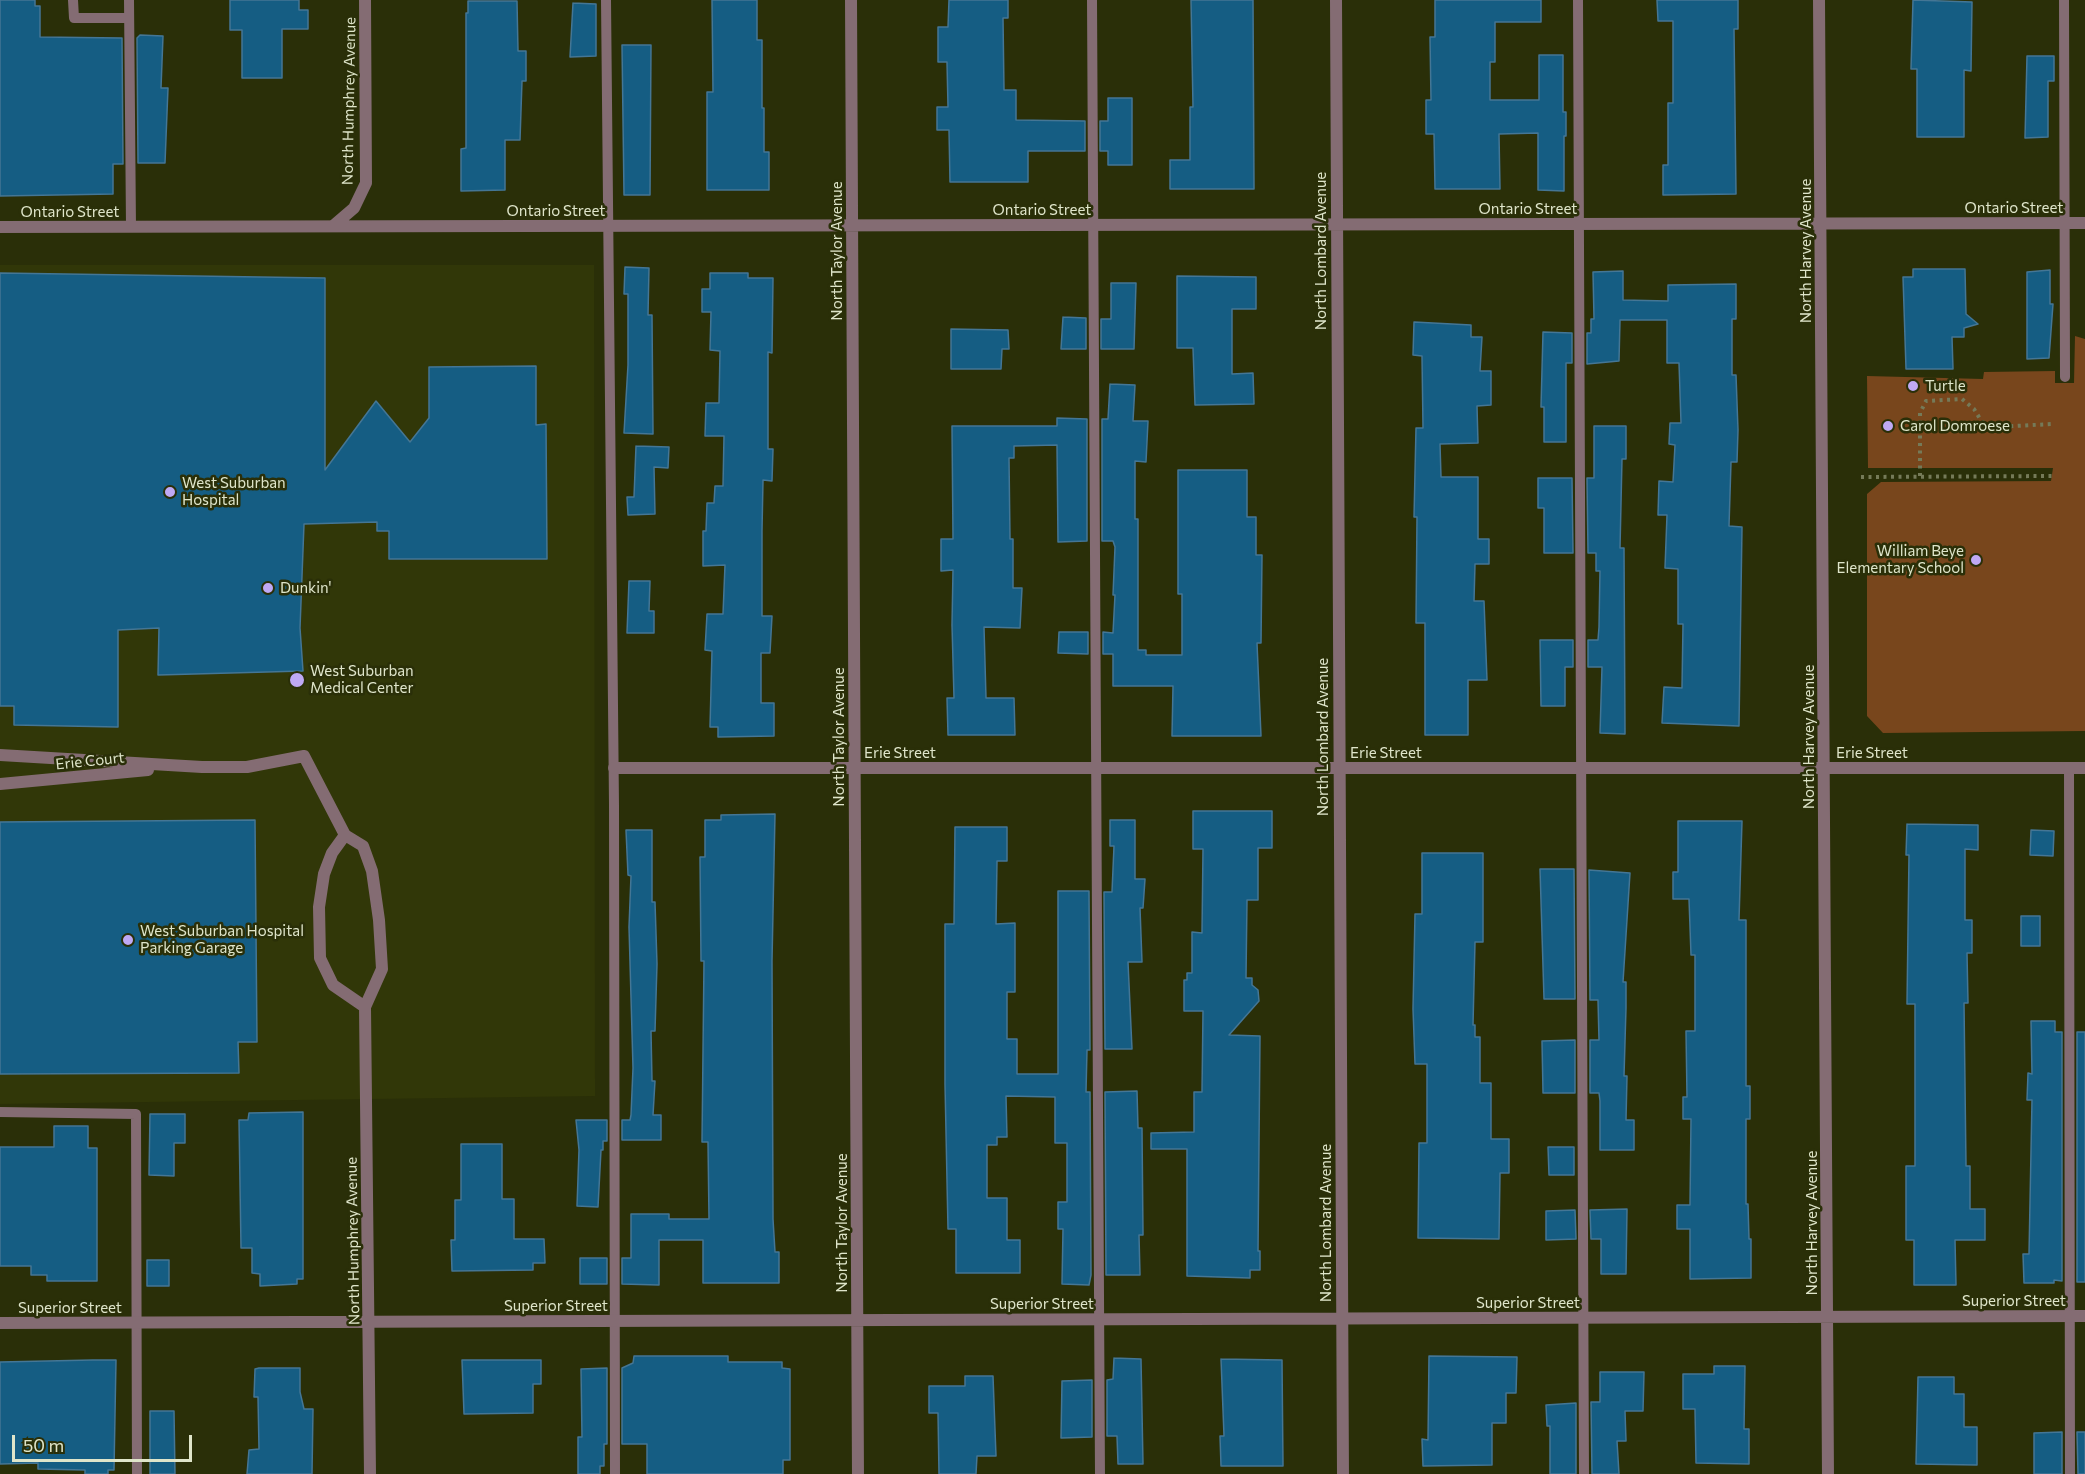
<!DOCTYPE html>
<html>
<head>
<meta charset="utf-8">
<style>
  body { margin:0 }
  #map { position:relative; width:2085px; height:1474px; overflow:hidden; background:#2a2f08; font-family:Commissioner,sans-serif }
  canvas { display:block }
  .scale { position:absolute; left:12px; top:1435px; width:180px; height:27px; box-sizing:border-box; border:3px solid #dfe5ca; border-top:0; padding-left:8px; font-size:18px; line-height:21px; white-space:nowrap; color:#dfe5ca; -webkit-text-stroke:4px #2a2f08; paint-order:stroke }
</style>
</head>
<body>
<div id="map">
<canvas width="2085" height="1474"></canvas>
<div class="scale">50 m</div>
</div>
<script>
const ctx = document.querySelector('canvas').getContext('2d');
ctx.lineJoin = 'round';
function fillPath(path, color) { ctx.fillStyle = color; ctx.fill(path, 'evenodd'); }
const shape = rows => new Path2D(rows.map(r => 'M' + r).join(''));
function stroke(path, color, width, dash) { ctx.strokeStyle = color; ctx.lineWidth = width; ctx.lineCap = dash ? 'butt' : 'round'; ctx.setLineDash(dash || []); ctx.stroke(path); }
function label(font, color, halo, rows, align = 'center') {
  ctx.font = font + ' Commissioner,sans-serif'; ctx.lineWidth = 5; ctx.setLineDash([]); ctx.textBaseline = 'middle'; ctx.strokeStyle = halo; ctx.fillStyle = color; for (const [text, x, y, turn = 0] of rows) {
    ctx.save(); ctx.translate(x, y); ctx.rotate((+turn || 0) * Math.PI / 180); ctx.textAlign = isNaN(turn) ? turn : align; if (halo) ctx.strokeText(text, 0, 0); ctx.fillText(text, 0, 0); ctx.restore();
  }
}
fillPath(shape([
  [0,265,594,265,595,1096,0,1104]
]), '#313708');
fillPath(shape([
  [2075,336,2085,339,2085,731,1883,733,1867,716,1867,494,1881,482,2051,481,2053,468,1868,468,1867,376,1983,379,1984,372,2055,371,2055,383,2074,383]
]), '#78461c');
const building = shape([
  [0,0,35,0,35,6,40,6,40,37,122,38,123,164,113,164,113,194,0,196,0,0],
  [230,0,299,0,299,10,308,10,308,29,282,29,282,78,242,78,242,30,230,30,230,0],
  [712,0,757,0,757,40,762,40,762,108,764,108,764,152,769,152,769,190,707,190,707,92,713,92,712,0],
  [949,0,1008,0,1008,18,1003,18,1004,90,1016,90,1016,120,1085,121,1085,151,1028,151,1028,182,950,182,949,130,937,130,937,107,948,107,947,62,938,62,938,27,948,27,949,0],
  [1191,0,1253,0,1254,189,1170,189,1170,160,1190,160,1190,107,1193,107,1191,0],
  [1435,0,1541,0,1541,22,1495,22,1495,62,1490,62,1490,100,1539,100,1539,55,1563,55,1563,112,1566,112,1566,136,1564,136,1564,191,1538,190,1538,133,1499,134,1500,189,1435,189,1434,134,1426,134,1426,100,1431,100,1430,37,1435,37,1435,0],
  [1657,0,1738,0,1738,29,1734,29,1736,194,1663,195,1663,165,1668,165,1668,103,1673,103,1673,21,1658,21,1657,0],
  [1913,0,1972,2,1971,71,1964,70,1964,137,1917,137,1917,69,1911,69,1913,0],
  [468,1,517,1,518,51,526,51,526,81,522,81,520,140,505,140,505,190,461,191,461,149,466,148,466,13,468,13,468,1],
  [573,3,596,4,596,56,570,57,573,3],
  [140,35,163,36,161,88,168,88,165,163,138,163,137,38,140,35],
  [622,45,651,45,650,195,624,195,622,45],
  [2027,56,2054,56,2054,81,2048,81,2048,137,2025,138,2027,56],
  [1108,98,1132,98,1132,165,1108,165,1108,151,1100,151,1100,121,1108,121,1108,98],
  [625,267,649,268,648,315,652,315,653,434,624,433,628,365,628,294,624,294,625,267],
  [1913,269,1965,269,1966,314,1978,324,1964,328,1964,337,1952,337,1953,369,1906,369,1903,277,1913,277,1913,269],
  [2050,270,2050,304,2053,304,2049,358,2027,359,2027,272,2050,270],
  [1623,271,1623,300,1668,301,1668,285,1736,284,1736,319,1732,319,1732,375,1736,375,1738,430,1737,462,1731,462,1729,526,1742,527,1739,726,1662,723,1664,687,1682,688,1683,624,1678,624,1678,569,1665,568,1667,515,1658,515,1659,481,1673,482,1675,445,1669,444,1670,423,1681,423,1679,363,1667,363,1667,320,1620,320,1619,361,1587,364,1587,333,1591,333,1591,319,1594,319,1593,272,1623,271],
  [0,273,325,278,325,470,376,401,410,442,429,418,429,367,536,366,536,425,546,424,547,559,389,559,389,531,377,531,377,522,304,524,300,628,303,671,158,675,159,628,118,630,118,727,14,725,14,706,0,706,0,273],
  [710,273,748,273,748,278,773,278,772,353,768,352,768,449,773,449,772,481,763,480,762,531,762,616,772,616,770,653,761,653,761,703,774,703,774,736,718,737,718,727,710,727,712,651,705,650,707,614,723,614,725,565,703,566,703,531,706,531,707,503,714,503,715,486,723,486,724,436,705,436,706,403,719,403,720,351,710,350,711,312,702,312,702,289,710,289,710,273],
  [1177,276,1256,277,1256,309,1232,309,1232,374,1253,373,1254,404,1195,405,1193,348,1177,348,1177,276],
  [1111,283,1136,283,1134,349,1101,349,1101,319,1111,319,1111,283],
  [1063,317,1086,318,1086,349,1061,349,1063,317],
  [1414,322,1471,325,1471,337,1482,337,1480,371,1491,371,1491,405,1477,406,1478,443,1440,444,1441,477,1478,477,1478,539,1489,539,1489,564,1475,564,1474,601,1484,601,1487,680,1468,680,1468,735,1425,735,1425,623,1416,623,1417,517,1414,517,1416,428,1423,428,1422,356,1413,355,1414,322],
  [951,329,1008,330,1009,349,1002,349,1001,369,951,369,951,329],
  [1543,332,1572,333,1572,363,1566,363,1566,442,1544,442,1544,407,1541,407,1543,332],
  [1110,384,1135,385,1133,421,1148,421,1146,462,1135,461,1135,519,1138,519,1138,650,1146,650,1146,655,1182,655,1182,594,1178,594,1178,470,1247,470,1247,517,1256,517,1256,555,1262,555,1261,643,1257,643,1261,736,1172,736,1173,686,1113,686,1113,654,1103,654,1103,632,1113,633,1115,595,1113,595,1115,547,1113,541,1102,541,1102,419,1108,419,1110,384],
  [1057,418,1087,419,1087,541,1058,542,1057,445,1014,446,1014,458,1009,458,1010,539,1013,539,1013,588,1022,588,1020,628,984,627,986,698,1014,698,1015,735,948,735,947,698,954,698,952,625,953,570,941,571,941,539,953,539,952,426,1057,426,1057,418],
  [1594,426,1626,426,1626,459,1622,459,1620,548,1624,548,1625,734,1600,733,1602,667,1588,667,1588,640,1598,640,1599,627,1600,571,1596,571,1596,553,1588,553,1587,478,1594,478,1594,426],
  [636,446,669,447,668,468,654,467,655,514,628,515,627,497,634,497,636,446],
  [1538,478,1572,478,1573,553,1544,553,1544,508,1538,508,1538,478],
  [629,581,650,581,649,611,654,611,654,633,627,633,629,581],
  [1059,632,1088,632,1088,654,1058,653,1059,632],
  [1540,640,1573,640,1573,667,1565,667,1565,706,1541,706,1540,640],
  [1193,811,1272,811,1272,848,1258,848,1258,900,1247,900,1246,978,1252,978,1252,985,1258,990,1259,1001,1229,1035,1260,1036,1258,1251,1260,1251,1260,1270,1250,1270,1250,1278,1187,1276,1187,1149,1151,1149,1151,1133,1194,1132,1194,1092,1202,1092,1203,1011,1184,1011,1184,980,1187,980,1187,973,1192,973,1192,932,1202,933,1203,849,1193,849,1193,811],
  [775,814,772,961,773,1219,775,1252,779,1252,779,1283,703,1283,703,1240,659,1240,659,1285,622,1284,622,1258,631,1258,631,1214,669,1214,669,1219,709,1219,708,1142,702,1142,704,961,701,961,700,857,705,857,705,820,721,820,721,815,775,814],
  [255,820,257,1042,238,1042,239,1073,0,1074,0,822,255,820],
  [1110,820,1135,820,1135,879,1145,879,1143,908,1140,908,1142,962,1128,962,1132,1049,1105,1049,1104,892,1112,892,1114,846,1110,846,1110,820],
  [1678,821,1742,821,1739,920,1746,920,1746,1086,1750,1086,1750,1119,1746,1119,1746,1204,1748,1204,1749,1239,1751,1239,1751,1278,1690,1279,1690,1229,1677,1229,1677,1205,1690,1205,1691,1119,1683,1119,1683,1097,1687,1097,1686,1031,1695,1031,1695,955,1691,955,1689,899,1673,899,1673,872,1678,872,1678,821],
  [1907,824,1978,825,1978,850,1965,849,1965,920,1972,920,1972,953,1967,953,1968,1003,1964,1003,1966,1166,1970,1166,1970,1209,1985,1209,1985,1240,1955,1240,1956,1285,1914,1285,1914,1240,1906,1240,1906,1166,1915,1166,1915,1004,1907,1004,1909,855,1906,855,1907,824],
  [955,827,1007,827,1007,861,997,861,996,924,1015,923,1015,992,1007,992,1007,1039,1017,1039,1017,1074,1058,1074,1058,891,1089,891,1090,1050,1087,1050,1086,1092,1090,1092,1091,1275,1089,1285,1062,1284,1063,1229,1058,1229,1058,1202,1067,1202,1067,1143,1055,1143,1055,1097,1006,1096,1007,1137,997,1137,997,1145,987,1145,987,1198,1007,1198,1007,1240,1020,1240,1020,1273,956,1273,956,1229,948,1229,945,1084,945,924,954,924,955,827],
  [626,830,652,830,652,902,655,902,657,964,655,1031,651,1031,652,1081,655,1081,653,1115,661,1115,661,1140,622,1140,622,1120,630,1120,631,1115,633,1068,629,927,631,876,628,875,626,830],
  [2031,830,2054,831,2053,856,2030,855,2031,830],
  [1422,853,1483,853,1483,942,1475,942,1473,1025,1475,1025,1475,1037,1480,1037,1480,1083,1491,1083,1491,1139,1509,1139,1509,1173,1500,1173,1499,1239,1418,1238,1419,1143,1427,1143,1427,1064,1415,1064,1413,1009,1415,914,1422,914,1422,853],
  [1540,869,1574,869,1575,999,1544,999,1540,869],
  [1589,870,1630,873,1623,982,1626,982,1626,1008,1624,1076,1627,1076,1626,1120,1634,1120,1634,1150,1600,1150,1600,1101,1599,1093,1590,1093,1590,1040,1599,1040,1598,1000,1590,1000,1589,870],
  [2021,916,2040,916,2040,946,2021,946,2021,916],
  [2031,1021,2055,1021,2055,1032,2062,1032,2062,1281,2054,1280,2054,1283,2024,1283,2023,1254,2029,1254,2032,1100,2027,1100,2028,1073,2032,1074,2031,1021],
  [2077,1032,2085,1032,2085,1282,2077,1282,2077,1032],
  [1575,1040,1575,1093,1543,1093,1542,1041,1575,1040],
  [1137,1091,1138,1128,1142,1128,1143,1235,1139,1235,1140,1275,1106,1275,1105,1092,1137,1091],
  [303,1112,303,1279,297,1279,297,1284,260,1286,260,1274,252,1273,252,1248,241,1248,239,1120,248,1120,249,1113,303,1112],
  [150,1114,185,1114,185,1143,174,1143,174,1176,149,1175,150,1114],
  [576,1120,607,1120,607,1141,603,1141,603,1150,601,1150,598,1207,577,1206,579,1150,576,1120],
  [54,1126,88,1126,88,1148,97,1148,97,1281,47,1281,47,1275,31,1275,31,1266,0,1266,0,1147,54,1147,54,1126],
  [461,1144,502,1144,502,1199,514,1199,514,1239,544,1239,545,1263,533,1263,533,1270,452,1271,451,1240,455,1240,455,1200,461,1200,461,1144],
  [1548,1147,1574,1147,1574,1175,1549,1175,1548,1147],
  [1627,1209,1626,1274,1601,1274,1601,1239,1591,1239,1590,1210,1627,1209],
  [1575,1210,1576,1239,1546,1240,1546,1211,1575,1210],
  [580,1258,607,1258,607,1284,580,1284,580,1258],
  [147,1260,169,1260,169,1286,147,1286,147,1260],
  [634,1356,728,1356,728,1362,782,1362,782,1368,790,1369,790,1460,783,1460,783,1474,647,1474,647,1444,622,1444,622,1368,633,1363,634,1356],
  [1429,1356,1517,1357,1516,1393,1506,1393,1506,1423,1492,1423,1492,1465,1423,1466,1422,1439,1428,1440,1429,1356],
  [1114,1358,1141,1359,1143,1464,1118,1464,1117,1436,1107,1436,1107,1380,1113,1379,1114,1358],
  [1221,1359,1282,1360,1283,1466,1221,1466,1220,1436,1224,1436,1221,1359],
  [93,1360,116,1360,114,1470,108,1470,108,1474,85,1474,85,1470,38,1469,38,1463,0,1464,0,1362,93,1360],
  [462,1360,541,1360,541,1384,533,1384,533,1413,464,1414,462,1360],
  [1714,1366,1745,1366,1744,1429,1749,1429,1749,1464,1696,1463,1695,1409,1683,1409,1683,1374,1714,1374,1714,1366],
  [259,1368,300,1368,300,1392,304,1409,313,1409,312,1474,247,1474,249,1450,259,1449,258,1397,254,1397,255,1369,259,1368],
  [607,1368,607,1444,604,1444,604,1466,600,1466,600,1474,578,1474,578,1437,582,1437,581,1369,607,1368],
  [1600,1372,1644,1372,1643,1411,1625,1411,1626,1441,1617,1441,1619,1474,1592,1474,1591,1402,1600,1402,1600,1372],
  [965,1376,993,1376,996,1456,977,1456,976,1474,939,1474,938,1413,929,1413,929,1386,965,1386,965,1376],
  [1918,1377,1954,1377,1954,1394,1964,1394,1964,1427,1977,1427,1977,1465,1916,1464,1918,1377],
  [1092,1380,1092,1437,1061,1438,1062,1381,1092,1380],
  [1576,1403,1576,1474,1550,1474,1550,1426,1547,1426,1546,1405,1576,1403],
  [150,1411,174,1411,175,1474,150,1474,150,1411],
  [2062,1432,2062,1474,2034,1474,2034,1433,2062,1432],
  [2077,1432,2085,1432,2085,1474,2078,1474,2077,1432]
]);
fillPath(building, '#155d83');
stroke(building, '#447695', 1.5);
stroke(shape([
  [1920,476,1920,413,1926,401,1962,399,1974,409,1982,422,1996,427,2052,424],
  [1861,477,2052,476]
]), '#757a58', 4, [3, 4.5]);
stroke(shape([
  [73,0,74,18,129,18],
  [129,0,131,227],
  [606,0,614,805,615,1474],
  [1092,0,1100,1474],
  [1578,0,1584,1474],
  [2064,0,2065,377],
  [2069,768,2070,1474],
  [0,1112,136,1114,137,1474]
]), '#846c73', 10);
stroke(shape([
  [851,0,858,1474],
  [1336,0,1343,1474],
  [1819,0,1828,1474],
  [333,226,354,208,366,183,365,0],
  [0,227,2085,223],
  [0,755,202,767,247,767,304,756,345,835],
  [614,768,2085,768],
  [0,784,148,770],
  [365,1007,333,985,320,958,319,907,324,874,332,853,345,835,363,846,372,871,379,920,382,969,365,1007,370,1474],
  [0,1323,2085,1316]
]), '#846c73', 12);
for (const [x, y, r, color] of [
  [1913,386,6,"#bfa9f4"],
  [1888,426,6,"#bfa9f4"],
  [170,492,6,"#bfa9f4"],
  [1976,560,6,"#bfa9f4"],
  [268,588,6,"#bfa9f4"],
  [297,680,8,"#bfa9f4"],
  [128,940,6,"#bfa9f4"]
]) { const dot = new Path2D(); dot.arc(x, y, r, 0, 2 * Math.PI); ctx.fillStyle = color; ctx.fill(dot); stroke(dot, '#2a2f08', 2); }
label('15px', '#dfe5ca', '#2a2f08', [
  ["North Humphrey Avenue",349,101,-89],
  ["Ontario Street",2014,208],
  ["Ontario Street",1528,209],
  ["Ontario Street",1042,210],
  ["Ontario Street",556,211],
  ["Ontario Street",70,212],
  ["North Taylor Avenue",837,251,-90],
  ["North Lombard Avenue",1321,251,-90],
  ["North Harvey Avenue",1806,251,-90],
  ["North Taylor Avenue",839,737,-90],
  ["North Lombard Avenue",1323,737,-90],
  ["North Harvey Avenue",1809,737,-90],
  ["Erie Street",900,753],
  ["Erie Street",1386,753],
  ["Erie Street",1872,753],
  ["Erie Court",90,761,-6],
  ["North Taylor Avenue",842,1223,-90],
  ["North Lombard Avenue",1326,1223,-90],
  ["North Harvey Avenue",1812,1223,-90],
  ["North Humphrey Avenue",353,1241,-91],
  ["Superior Street",2014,1301],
  ["Superior Street",1528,1303],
  ["Superior Street",1042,1304],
  ["Superior Street",556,1306],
  ["Superior Street",70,1308]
]);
label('15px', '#dfe5ca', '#2a2f08', [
  ["Turtle",1925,386],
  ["Carol Domroese",1900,426],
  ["West Suburban",182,483],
  ["Hospital",182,500],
  ["William Beye",1964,551,"right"],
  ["Elementary School",1964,568,"right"],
  ["Dunkin'",280,588],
  ["West Suburban",310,671],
  ["Medical Center",310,688],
  ["West Suburban Hospital",140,931],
  ["Parking Garage",140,948]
], 'left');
</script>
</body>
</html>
